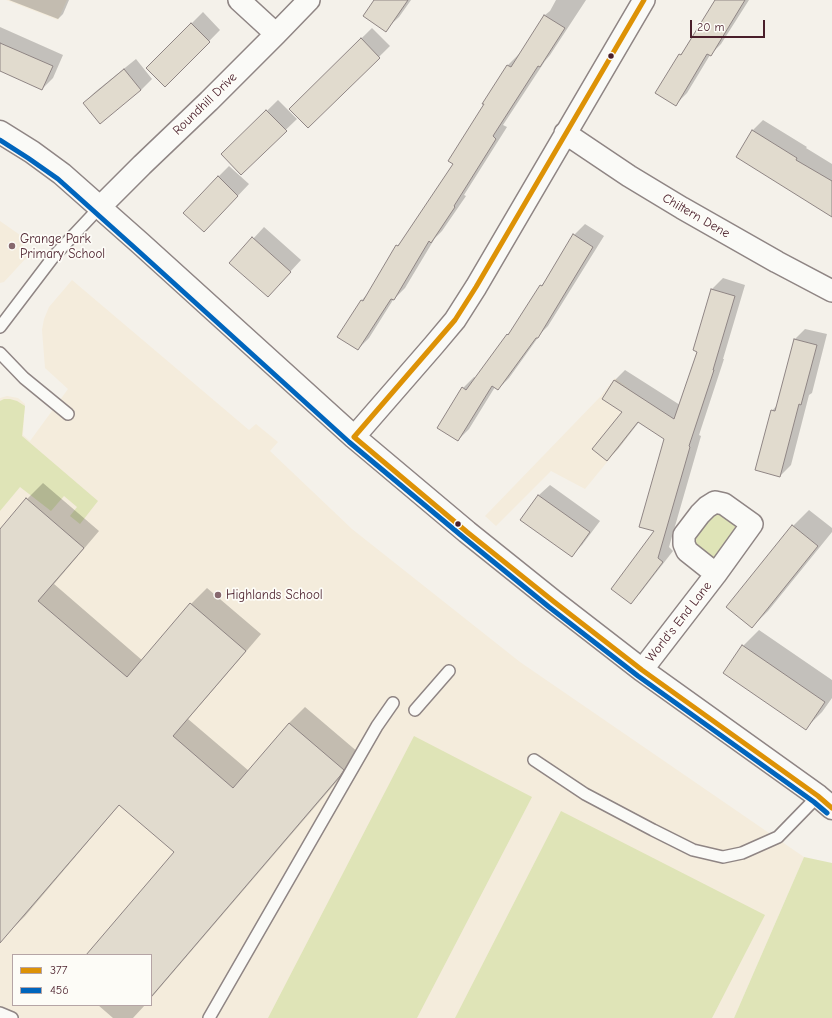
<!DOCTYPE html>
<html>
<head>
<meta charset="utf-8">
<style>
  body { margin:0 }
  #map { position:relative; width:832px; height:1018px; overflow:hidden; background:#f4f1ea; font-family:"Comic Neue",sans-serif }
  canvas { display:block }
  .legend { position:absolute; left:12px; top:954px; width:140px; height:52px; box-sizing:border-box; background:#fdfcf7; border:1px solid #b5a4a5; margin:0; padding:5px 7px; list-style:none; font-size:12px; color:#4a1f2b }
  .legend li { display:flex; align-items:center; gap:8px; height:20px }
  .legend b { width:20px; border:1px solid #b5a4a5 }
  .scale { position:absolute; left:690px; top:20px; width:75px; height:18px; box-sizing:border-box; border:2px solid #4a1f2b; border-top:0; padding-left:5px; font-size:12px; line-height:14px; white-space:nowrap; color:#4a1f2b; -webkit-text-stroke:3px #fdfcf7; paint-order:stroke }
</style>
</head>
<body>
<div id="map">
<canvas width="832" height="1018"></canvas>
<ul class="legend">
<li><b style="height:5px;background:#dd9206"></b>377</li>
<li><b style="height:5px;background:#0065bd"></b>456</li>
</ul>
<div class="scale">20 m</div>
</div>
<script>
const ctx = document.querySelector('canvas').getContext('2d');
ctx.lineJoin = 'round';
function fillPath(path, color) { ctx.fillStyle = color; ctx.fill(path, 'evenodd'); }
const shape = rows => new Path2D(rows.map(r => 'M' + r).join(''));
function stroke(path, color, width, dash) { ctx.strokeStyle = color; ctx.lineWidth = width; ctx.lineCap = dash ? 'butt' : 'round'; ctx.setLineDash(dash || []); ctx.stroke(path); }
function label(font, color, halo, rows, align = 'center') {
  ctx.font = font + ' "Comic Neue",sans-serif'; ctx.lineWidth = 3.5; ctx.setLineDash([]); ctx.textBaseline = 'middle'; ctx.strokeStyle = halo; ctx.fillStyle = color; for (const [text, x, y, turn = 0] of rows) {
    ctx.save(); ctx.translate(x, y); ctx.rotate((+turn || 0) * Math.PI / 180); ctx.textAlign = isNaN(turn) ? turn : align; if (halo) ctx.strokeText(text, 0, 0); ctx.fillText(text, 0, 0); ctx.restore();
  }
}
fillPath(shape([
  [6,0,67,0,58,20],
  [0,221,20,235,27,257,4,282,0,283],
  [72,280,249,430,256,424,278,442,270,451,352,529,520,662,804,857,734,1018,0,1018,0,398,7,396,18,398,25,404,23,435,30,441,68,389,45,368,42,330,44,319,49,307],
  [13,955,151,955,151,1005,13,1005],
  [615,378,650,405,621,445,585,489,551,471,496,526,485,516,600,397]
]), '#f4ecdc');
fillPath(shape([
  [4,399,10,399,17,401,25,406,22,436,98,501,80,524,70,516,77,507,64,496,51,511,20,487,0,511,0,401],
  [718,513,735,524,735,530,715,557,711,559,697,550,692,536,709,514],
  [414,736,532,797,417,1018,268,1018],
  [561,811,765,915,712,1018,455,1018],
  [804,857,832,863,832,1018,734,1018]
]), '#dfe4b7');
fillPath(shape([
  [9,0,69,0,63,14,58,19],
  [375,0,411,0,399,17,385,30],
  [556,0,586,0,550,55,545,61,503,125,507,127,464,195,466,196,442,231,435,238,405,288,393,300,369,338,358,349,362,300,369,292,397,246,402,241,454,164,485,104,484,103,508,65,519,54,520,55,545,15,550,11],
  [716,0,749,0,721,44,710,55,687,93,676,104,680,55,686,48],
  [203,12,220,30,165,86,147,68],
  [0,27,63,55,53,78,42,89,0,70],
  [372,28,390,46,308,127,290,109],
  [136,59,152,79,141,90,84,103,95,92],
  [278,100,297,119,241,173,223,154],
  [763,120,807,147,806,148,832,164,832,215,752,131],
  [229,166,249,184,215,220,218,177],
  [585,224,604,236,548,326,542,332,509,378,498,389,495,387,469,429,458,440,463,388,474,377,476,378,507,335,514,328,541,286,547,279,574,235],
  [264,227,301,260,278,285,231,263],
  [723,278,745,285,723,359,724,359,699,435,701,436,669,547,673,551,641,592,631,603,656,531,665,439,639,422,618,449,607,460,623,412,614,381,625,370,680,405,698,351,694,350,712,289],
  [805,329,827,334,812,393,809,395,791,465,780,476,772,411,777,405,794,340],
  [43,483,99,531,54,584,143,661,191,604,207,588,261,634,188,719,249,771,289,723,305,707,359,753,356,759,151,998,151,955,87,955,175,852,120,804,25,916,9,932,0,924,0,530,27,499],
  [550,485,600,521,582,545,571,556,521,520,539,495],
  [809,510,832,528,832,532,768,611,752,627,793,526],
  [759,630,832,680,832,698,822,712,806,728,743,646],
  [98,1005,145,1005,133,1018,113,1018]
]), '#0003');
const building = shape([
  [374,0,408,0,386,32,363,16,374,0],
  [715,0,745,0,711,56,707,54,676,106,655,93,679,54,681,55,715,0],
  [544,15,565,28,540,67,538,66,493,136,496,139,454,206,455,207,431,243,429,241,394,300,391,299,358,350,337,337,361,300,363,301,396,245,398,246,453,164,448,161,484,104,482,104,507,65,511,67,544,15],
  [191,23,210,42,165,87,146,68,191,23],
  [361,38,380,58,308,128,289,109,361,38],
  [0,43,53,66,42,90,0,71,0,43],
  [124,69,141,90,100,124,83,103,124,69],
  [266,110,287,131,241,175,221,154,266,110],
  [752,130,797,158,796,160,832,181,832,217,736,157,752,130],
  [218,176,238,196,204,232,183,213,218,176],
  [573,234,593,247,538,338,536,338,498,390,492,386,458,441,437,428,462,387,466,390,507,334,508,335,540,285,542,286,573,234],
  [252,237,291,272,268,297,229,263,252,237],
  [711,289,735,296,713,370,714,370,689,446,690,447,658,558,663,562,631,604,611,589,654,531,639,527,664,439,638,422,607,461,592,449,622,412,602,399,614,380,674,419,697,352,693,350,711,289],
  [794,339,817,345,801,405,799,404,780,477,755,470,771,410,775,411,794,339],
  [538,495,590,532,572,557,520,520,538,495],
  [26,498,84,548,38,601,127,677,190,603,246,651,173,736,233,788,289,723,344,770,340,776,151,997,151,955,86,955,174,852,119,805,0,943,0,529,26,498],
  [792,525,818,546,752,628,726,607,792,525],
  [742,645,825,702,806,730,723,673,742,645]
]);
fillPath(building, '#e1dbce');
stroke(building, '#8f8584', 1);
const lane = shape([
  [0,327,54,256,100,207],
  [0,353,24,378,68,414],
  [415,710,449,671],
  [534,760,585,794,653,830,693,850,723,857,742,853,778,837,818,796],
  [0,1013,12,1018],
  [209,1018,377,726,393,703]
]);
const street = shape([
  [239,0,276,34],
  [565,133,629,176,682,208,777,262,832,291],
  [100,207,142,165,209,101,276,34,309,0],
  [354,437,434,345,455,320,476,287,644,0],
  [642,670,716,574,752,524,724,504,715,502,707,507,700,514,684,535,684,544,687,551,716,574]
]);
const secondary = shape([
  [0,132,32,152,62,174,140,243,354,437,467,532,553,601,642,670,818,796,832,808]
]);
stroke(lane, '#8f8584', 14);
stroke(street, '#8f8584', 24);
stroke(secondary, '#8f8584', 25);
stroke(lane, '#fafaf7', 11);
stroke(street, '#fafaf7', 21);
stroke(secondary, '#fafaf7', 22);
stroke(shape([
  [354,437,467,532,553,601,642,670,818,796,832,808],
  [354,437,455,320,476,287,644,0]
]), '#dd9206', 5);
stroke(shape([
  [0,140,28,158,58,179,135,248,349,442,463,537,549,607,638,676,814,802,827,813]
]), '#0065bd', 5);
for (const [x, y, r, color] of [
  [611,56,3.5,"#4a1f2b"],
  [12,246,4,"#86686e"],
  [458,524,3.5,"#4a1f2b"],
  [218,595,4,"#86686e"]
]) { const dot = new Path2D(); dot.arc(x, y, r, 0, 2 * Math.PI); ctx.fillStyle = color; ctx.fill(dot); stroke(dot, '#fdfcf7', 1.5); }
label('13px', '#4a1f2b', '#fdfcf7', [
  ["Roundhill Drive",205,104,-44],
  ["Chiltern Dene",696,216,30],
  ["World's End Lane",679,622,-52]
]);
label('13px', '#4a1f2b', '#fdfcf7', [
  ["Grange Park",20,239],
  ["Primary School",20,254],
  ["Highlands School",226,595]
], 'left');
</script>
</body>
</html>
